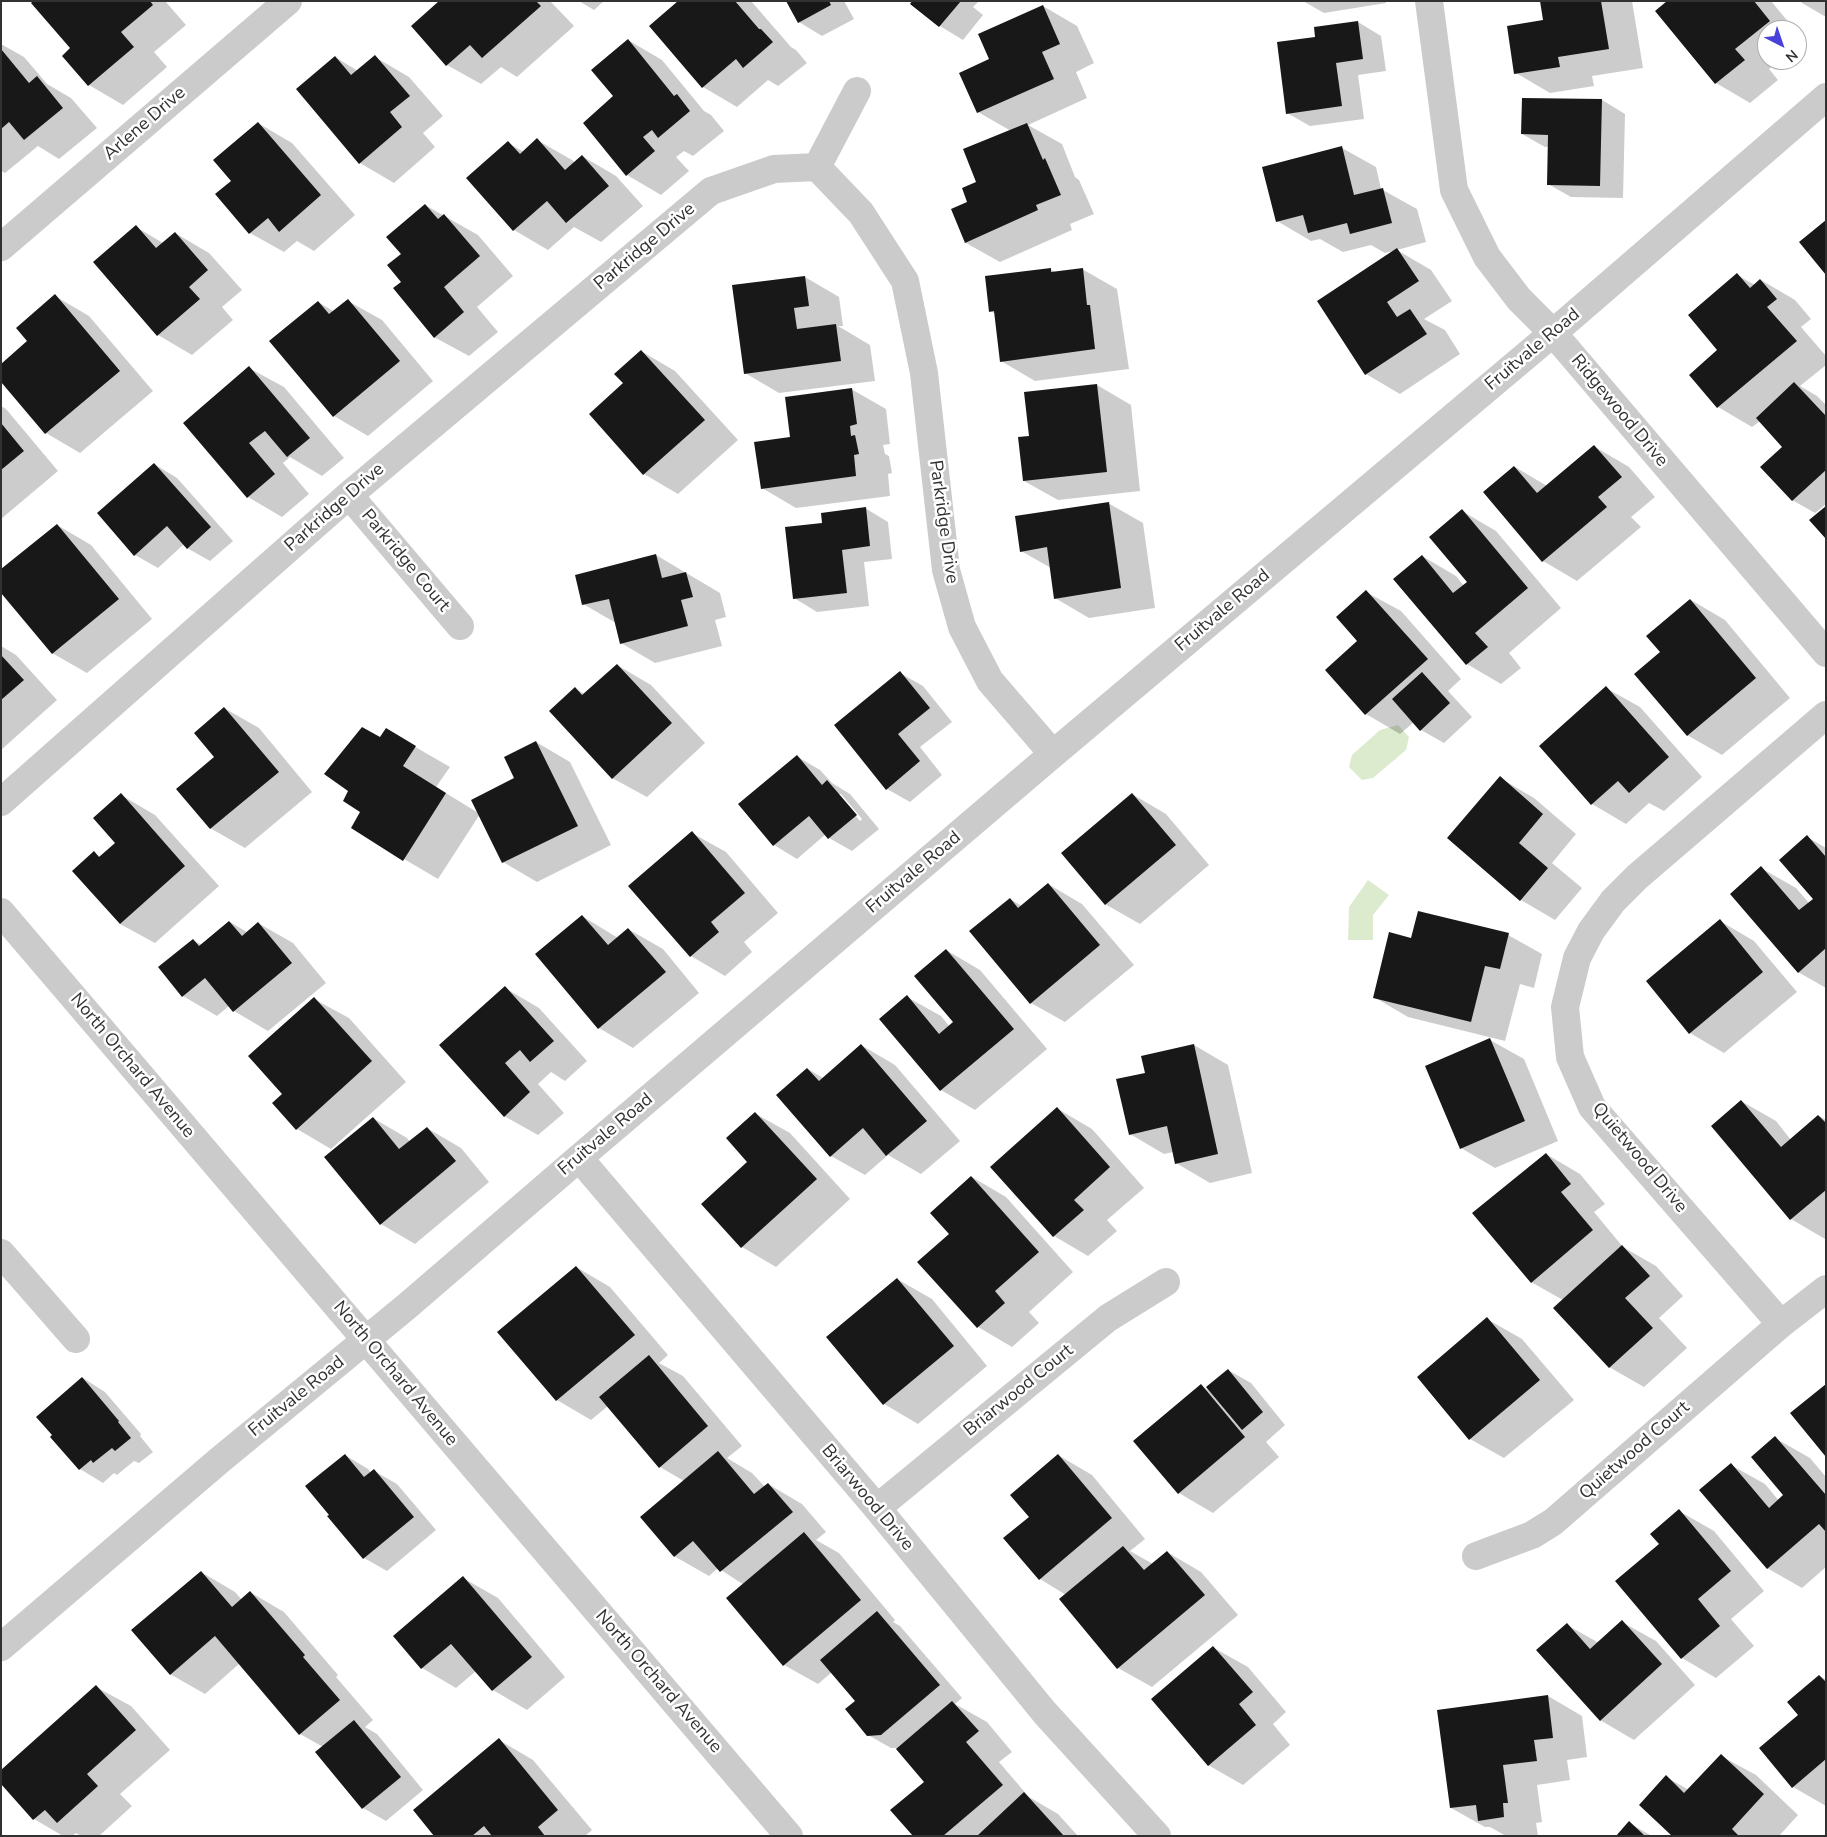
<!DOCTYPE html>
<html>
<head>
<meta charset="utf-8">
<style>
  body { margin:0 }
  #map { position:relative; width:1827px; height:1837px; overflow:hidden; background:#fff; font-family:"Nunito Sans",sans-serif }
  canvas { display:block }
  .frame { position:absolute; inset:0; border:2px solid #313131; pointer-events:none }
  .north { position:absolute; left:1757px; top:20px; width:50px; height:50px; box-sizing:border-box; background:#fff; border:1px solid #adadad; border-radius:50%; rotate:139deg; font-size:14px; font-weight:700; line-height:20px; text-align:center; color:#313131 }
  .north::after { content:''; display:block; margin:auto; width:18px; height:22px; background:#4a41db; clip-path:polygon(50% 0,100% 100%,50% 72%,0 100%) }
</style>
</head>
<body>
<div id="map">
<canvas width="1827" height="1837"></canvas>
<div class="frame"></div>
<div class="north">N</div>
</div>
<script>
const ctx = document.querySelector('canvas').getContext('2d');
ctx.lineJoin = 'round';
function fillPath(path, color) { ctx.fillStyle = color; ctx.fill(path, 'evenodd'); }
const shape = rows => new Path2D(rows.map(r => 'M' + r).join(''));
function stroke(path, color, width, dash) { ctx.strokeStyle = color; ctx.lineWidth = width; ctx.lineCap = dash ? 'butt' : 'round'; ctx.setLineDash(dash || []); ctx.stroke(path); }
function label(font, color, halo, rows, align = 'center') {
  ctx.font = font + ' "Nunito Sans",sans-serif'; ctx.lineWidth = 5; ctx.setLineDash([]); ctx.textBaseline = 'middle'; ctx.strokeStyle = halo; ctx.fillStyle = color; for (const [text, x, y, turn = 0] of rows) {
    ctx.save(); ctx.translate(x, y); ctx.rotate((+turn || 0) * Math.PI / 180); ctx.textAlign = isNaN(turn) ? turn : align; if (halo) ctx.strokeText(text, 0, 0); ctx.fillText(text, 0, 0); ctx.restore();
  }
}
fillPath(shape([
  [1398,725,1409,737,1406,750,1373,778,1362,780,1349,767,1352,755,1380,730],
  [1368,880,1389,895,1373,915,1373,940,1348,940,1349,907]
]), '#dcebce');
fillPath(shape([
  [35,1,165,1,186,25,154,52,167,67,123,105,89,85,63,56,72,48],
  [440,1,550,1,574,26,517,77,501,67,481,84,447,65],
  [579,1,604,1,594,10],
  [680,1,751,1,791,47,796,50,807,63,778,86,768,80,737,107,703,87],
  [787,1,844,1,854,19,822,36,799,22],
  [914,1,979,1,973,7,983,15,963,40,940,26,912,3],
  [1303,1,1386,1,1386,3,1324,13],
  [1541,1,1632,1,1643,68,1592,76,1594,86,1550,93,1516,73,1544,21],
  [1669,1,1771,1,1795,30,1767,30,1767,60,1780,60,1769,69,1778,80,1750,103,1716,83,1657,11],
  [1801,1,1826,1,1826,17,1802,3],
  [1043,6,1077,26,1094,63,1076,72,1087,98,1028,125,1062,144,1075,177,1079,180,1094,214,1070,224,1072,230,1000,262,966,243,969,203,978,183,1011,131,978,112,991,60],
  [1358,22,1381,36,1386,71,1358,75,1364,119,1310,126,1287,113,1317,38],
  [1797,33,1804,41,1797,47],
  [628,40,662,60,704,111,711,115,724,131,693,156,684,151,676,157,689,171,661,195,627,175,615,96],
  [1,44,24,57,47,84,71,98,97,128,59,159,38,146,5,173,1,171],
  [335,57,358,71,375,57,409,77,443,116,423,133,435,147,394,183,360,163],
  [1602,100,1625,114,1623,198,1571,197,1548,184,1549,147,1545,147,1522,134],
  [258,123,292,143,355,215,314,251,297,241,284,252,250,233,232,181],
  [537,140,572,160,575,163,582,156,616,176,643,206,601,242,574,227,548,250,514,230,508,143,524,152],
  [1342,148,1376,167,1381,189,1417,209,1426,242,1397,250,1431,270,1452,301,1424,319,1445,330,1460,354,1400,394,1366,374,1396,250,1385,253,1371,245,1343,252,1320,239,1311,241,1277,221],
  [425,205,478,235,513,276,477,307,498,332,469,356,434,337,403,282,403,254],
  [136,227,163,243,175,233,209,253,242,290,222,307,233,320,192,355,158,335,95,262],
  [1050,269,1057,273,1082,269,1117,289,1129,369,1035,381,1001,361,995,314,991,311],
  [1737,275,1755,285,1761,280,1795,300,1811,319,1801,327,1826,356,1826,365,1800,386,1817,396,1826,405,1826,504,1815,513,1792,500,1784,447,1760,421,1752,427,1718,407,1690,375,1719,350],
  [805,277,839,297,843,326,838,326,870,345,875,381,779,393,745,373],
  [55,296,89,316,153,391,80,453,46,433,1,380,29,342],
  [348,301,382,320,433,381,368,436,334,416,318,302,335,312],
  [641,351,675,371,738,440,678,494,644,474,625,384],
  [249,368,284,387,344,458,322,476,290,457,283,463,309,494,282,517,248,497],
  [1097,385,1131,405,1140,491,1058,500,1024,481,1031,437],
  [851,389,886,409,890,444,883,445,885,454,889,456,892,473,888,474,890,496,796,508,762,488,791,439],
  [1,406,6,409,58,471,1,519],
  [1595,447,1629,467,1655,497,1631,517,1641,527,1577,581,1543,561,1485,492,1515,467,1547,486],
  [154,464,177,478,233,541,210,561,187,548,184,544,158,568,135,555],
  [1108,503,1143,523,1155,608,1089,618,1055,598,1051,568,1021,551],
  [865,508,888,522,892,559,864,562,869,606,817,612,794,598,823,524],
  [1462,511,1496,531,1561,608,1509,653,1521,668,1501,684,1467,664,1395,579,1422,556,1456,576,1464,586,1469,582],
  [57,525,91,545,152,619,87,673,52,653],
  [656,555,720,593,726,617,715,620,722,646,655,663,621,643,616,623,583,604],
  [1366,592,1401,611,1461,679,1448,691,1472,717,1444,743,1421,730,1414,722,1400,734,1366,714,1326,670,1359,641],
  [1691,600,1725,620,1790,698,1722,755,1687,735,1662,653],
  [1,646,16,655,57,700,1,750],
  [617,665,651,685,705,743,647,797,612,778,575,688,584,694],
  [900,673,923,686,952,722,920,747,942,775,910,802,887,789],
  [1606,688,1640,707,1702,777,1664,811,1649,803,1626,824,1592,804],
  [224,708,259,728,312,792,245,848,210,828,216,758],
  [386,730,450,767,436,787,480,814,438,879,404,859,362,811,380,739],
  [536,742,570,762,611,845,537,882,503,862,516,779],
  [798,757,820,770,832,783,850,794,879,829,852,851,829,838,826,834,797,859,774,845],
  [838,794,841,794,862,819,860,821],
  [1500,778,1534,798,1576,834,1552,863,1582,888,1555,920,1521,900],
  [1132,794,1166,814,1209,865,1140,924,1105,904],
  [121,795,155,815,219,886,155,943,120,924,94,853,101,857,117,843],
  [692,833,726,852,778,913,744,942,752,952,725,976,691,956],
  [1807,837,1826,848,1826,988,1798,972,1761,868,1796,888,1809,903,1815,899],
  [1048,884,1082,904,1134,965,1065,1022,1031,1003,1010,899,1022,906],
  [582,916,618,938,628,929,663,949,699,993,633,1048,599,1028,537,955],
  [1720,921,1754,941,1797,992,1724,1053,1690,1033],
  [230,922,247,932,258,923,293,943,326,983,268,1031,234,1011,230,1005,217,1016,183,996,193,940,202,945],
  [1508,935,1542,954,1534,988,1520,984,1505,1041,1408,1017,1374,997,1412,940],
  [946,950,980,970,1047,1049,975,1110,941,1090,881,1019,907,997,941,1016,950,1027,955,1022],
  [505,988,539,1008,587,1061,565,1081,551,1072,538,1084,564,1113,538,1135,504,1116],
  [314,999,349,1018,406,1082,331,1149,297,1129,284,1094],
  [1490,1040,1524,1059,1558,1141,1495,1168,1461,1148],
  [861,1045,895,1065,960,1141,921,1174,888,1155,865,1175,831,1156,808,1069,823,1078],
  [1194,1045,1228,1065,1252,1173,1210,1183,1176,1163,1173,1152,1164,1154,1130,1134,1146,1074],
  [1741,1101,1776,1121,1791,1140,1819,1116,1826,1120,1825,1239,1791,1219,1712,1126],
  [1058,1109,1092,1129,1144,1188,1107,1220,1117,1231,1088,1256,1054,1236],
  [756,1114,790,1133,850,1199,776,1267,742,1247,703,1204,749,1162],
  [373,1118,407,1138,410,1142,427,1128,461,1148,489,1182,415,1244,381,1224],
  [1546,1154,1580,1174,1605,1204,1594,1212,1623,1247,1656,1266,1683,1296,1659,1318,1687,1348,1644,1387,1609,1367,1563,1300,1531,1282],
  [972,1177,1006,1197,1073,1272,1029,1312,1039,1323,1012,1347,978,1327,951,1234],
  [576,1267,610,1287,668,1355,659,1363,683,1376,742,1446,727,1458,752,1473,765,1487,768,1484,802,1504,826,1532,816,1540,839,1553,895,1620,893,1622,900,1626,962,1698,955,1704,987,1722,1012,1752,999,1762,1029,1797,1058,1814,1078,1836,914,1836,925,1782,896,1748,891,1748,868,1735,857,1701,832,1672,818,1684,784,1665,744,1585,718,1568,709,1576,674,1556,684,1481,660,1467,608,1406,591,1420,557,1400],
  [897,1279,932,1299,987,1366,918,1424,884,1404],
  [1487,1319,1522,1339,1574,1400,1504,1458,1470,1439],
  [1228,1370,1251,1383,1285,1425,1266,1442,1279,1457,1213,1513,1179,1493,1201,1386,1212,1392],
  [83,1378,105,1392,141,1434,140,1436,153,1452,139,1463,134,1461,117,1475,114,1473,103,1483,80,1469,52,1437],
  [1775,1438,1810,1458,1826,1477,1826,1567,1802,1588,1767,1568,1731,1465,1765,1484,1779,1501,1785,1495],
  [345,1455,368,1469,371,1473,374,1471,397,1484,436,1530,387,1571,364,1558,331,1515],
  [1058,1455,1092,1475,1145,1539,1130,1551,1153,1564,1167,1552,1201,1572,1238,1615,1152,1687,1118,1668,1066,1595,1040,1579,1030,1517],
  [1679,1511,1714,1531,1764,1591,1731,1619,1754,1646,1716,1678,1682,1658,1661,1545],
  [201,1572,235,1592,242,1600,250,1592,284,1612,338,1675,336,1677,373,1720,365,1727,377,1734,423,1790,386,1821,363,1808,323,1747,300,1734,240,1663,205,1694,170,1674],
  [463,1578,498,1598,565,1677,527,1710,493,1690,476,1671,456,1688,422,1668,395,1637],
  [1622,1622,1656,1641,1695,1685,1634,1740,1600,1720,1567,1625,1599,1643],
  [1214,1648,1248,1667,1286,1712,1273,1724,1290,1745,1243,1785,1208,1765],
  [1820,1676,1826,1680,1826,1806,1793,1787,1799,1715],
  [96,1687,131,1706,170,1750,120,1794,132,1806,99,1836,81,1836,76,1833,72,1836,63,1836,34,1819,1,1782],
  [1548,1696,1582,1716,1587,1757,1567,1760,1570,1780,1537,1785,1542,1822,1536,1823,1538,1836,1506,1836,1490,1827,1485,1827,1451,1808],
  [499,1740,533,1760,592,1830,585,1836,436,1836],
  [1721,1756,1756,1775,1798,1815,1779,1836,1674,1836,1666,1777,1689,1790],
  [1629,1823,1652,1836,1617,1836]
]), '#0003');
fillPath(shape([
  [33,1,150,1,153,5,121,32,134,47,88,86,62,56,70,48,31,3],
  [439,1,536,1,541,6,482,58,470,45,446,66,411,26],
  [678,1,735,1,759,29,761,29,773,42,743,68,736,59,702,88,649,26],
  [786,1,829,1,831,5,798,23],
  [912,1,961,1,939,27,910,4],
  [1540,1,1601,1,1609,49,1558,57,1560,67,1514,74,1507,26,1543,20],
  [1667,1,1754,1,1770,21,1735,49,1745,60,1715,84,1655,11],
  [1043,5,1060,44,1042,52,1054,79,977,113,959,73,989,59,978,34],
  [1358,21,1363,59,1336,63,1342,106,1286,114,1277,42,1315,37,1314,27],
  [628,39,674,96,677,94,690,111,658,138,652,130,643,137,655,151,626,176,583,123,613,96,591,70],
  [1,49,29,83,37,76,63,108,24,140,9,122,1,129],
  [375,55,410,96,390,112,402,127,359,164,296,89,335,56,351,75],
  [1522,98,1602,99,1600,186,1547,185,1548,135,1521,134],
  [258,122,321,195,279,232,268,218,249,234,215,194,231,181,213,160],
  [1027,123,1043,160,1045,158,1061,195,1036,205,1038,210,965,243,951,209,967,202,962,188,976,182,963,149],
  [537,138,565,170,582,155,609,186,566,223,547,201,513,231,466,178,508,141,520,154],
  [1342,146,1354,195,1383,188,1392,223,1350,234,1347,223,1308,233,1303,215,1276,222,1262,167],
  [425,204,438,219,444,214,480,256,444,287,464,312,434,338,393,288,401,282,387,265,401,254,386,237],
  [1826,220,1826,275,1799,242],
  [136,225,156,248,175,232,208,270,189,287,200,299,157,336,93,262],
  [1397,248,1419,281,1387,302,1397,317,1410,309,1427,334,1365,375,1317,301],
  [1051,268,1051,272,1083,268,1087,305,1090,305,1095,349,1000,362,994,311,989,312,985,276],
  [1737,273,1750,288,1760,279,1777,299,1767,307,1797,341,1717,408,1689,375,1717,350,1688,315],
  [805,276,809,306,794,308,797,329,836,324,841,361,744,374,732,285],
  [55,294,120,371,45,434,1,382,1,364,27,341,16,328],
  [348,299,400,361,333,417,269,341,318,301,329,314],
  [641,350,705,420,643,475,589,414,623,383,614,374],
  [249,366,310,438,287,457,265,431,249,443,275,474,247,498,183,423],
  [1794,382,1826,416,1826,470,1792,501,1760,467,1782,447,1756,418],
  [1097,384,1107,472,1023,481,1018,437,1029,436,1024,392],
  [852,388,857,424,850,426,851,436,855,435,859,454,854,455,856,476,761,489,754,442,790,437,785,397],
  [1,423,24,451,1,470],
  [1594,445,1622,477,1598,497,1607,507,1542,562,1483,492,1514,466,1537,493],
  [154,463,211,527,187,549,167,526,134,556,97,513],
  [1109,502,1121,588,1054,599,1047,547,1020,552,1015,516],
  [1826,506,1826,539,1809,520],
  [866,507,870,546,842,550,847,593,793,599,785,527,822,523,821,513],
  [1462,509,1528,588,1475,633,1488,647,1466,665,1393,579,1422,555,1453,593,1467,582,1429,537],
  [57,524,119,599,52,654,1,593,1,569],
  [656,554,662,578,686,572,693,597,681,600,688,626,620,644,609,599,582,605,575,575],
  [1366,590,1428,659,1365,715,1325,670,1357,641,1336,617],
  [1690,599,1756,678,1687,736,1634,674,1660,652,1646,636],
  [1,655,24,680,1,700],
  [617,664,672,723,612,779,549,711,575,687,582,695],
  [900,671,930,708,898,734,920,761,886,790,834,725],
  [1422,672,1450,703,1420,731,1392,699],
  [1606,686,1669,757,1629,793,1618,781,1591,805,1539,746],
  [224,707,279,772,210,829,176,789,214,757,194,733],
  [362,727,380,737,386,728,416,746,403,766,446,793,403,861,351,828,360,812,343,801,348,791,324,774],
  [536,741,578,826,502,863,471,800,514,778,504,757],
  [797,755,822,785,827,780,857,815,828,839,809,816,773,846,738,804],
  [1500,776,1543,814,1519,843,1548,868,1520,901,1447,838],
  [121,793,185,866,120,924,72,871,94,851,99,857,115,843,93,818],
  [1132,793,1176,845,1105,905,1061,853],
  [692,831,745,893,711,922,719,932,690,957,628,886],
  [1807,835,1826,857,1826,948,1798,973,1730,894,1761,866,1799,910,1813,899,1779,860],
  [1048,883,1100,945,1030,1004,969,931,1010,898,1018,908],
  [1418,911,1509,933,1500,969,1485,966,1471,1022,1373,998,1389,932,1411,938],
  [582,915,608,945,628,928,666,972,598,1029,535,954],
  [1720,919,1763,972,1689,1034,1646,981],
  [229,921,242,936,258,922,292,963,233,1012,205,978,182,997,158,967,193,939,199,946],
  [946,949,1014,1029,940,1091,879,1019,907,995,939,1034,953,1022,914,976],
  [505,986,554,1041,530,1062,520,1050,505,1063,530,1092,504,1117,439,1045],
  [314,997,372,1061,296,1130,272,1103,282,1094,248,1056],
  [1490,1038,1525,1121,1460,1149,1425,1066],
  [861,1044,927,1121,886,1156,863,1128,830,1157,776,1095,807,1068,819,1081],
  [1194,1044,1218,1154,1175,1164,1167,1126,1129,1135,1116,1079,1145,1073,1141,1056],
  [1741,1100,1781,1147,1818,1115,1826,1123,1826,1190,1790,1220,1711,1126],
  [1057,1107,1110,1167,1074,1200,1084,1210,1053,1237,990,1167],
  [755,1112,817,1179,741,1248,701,1204,747,1162,726,1138],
  [373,1117,399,1149,427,1127,456,1161,380,1225,324,1157],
  [1546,1153,1571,1184,1561,1192,1593,1230,1531,1283,1472,1213],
  [971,1176,1039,1252,995,1291,1005,1303,977,1328,917,1262,949,1234,930,1213],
  [1622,1245,1650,1276,1625,1298,1653,1328,1609,1368,1553,1308],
  [576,1266,635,1335,556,1401,497,1332],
  [897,1278,954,1346,883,1405,826,1337],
  [1487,1317,1540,1380,1469,1440,1417,1377],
  [649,1355,708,1426,659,1468,599,1397],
  [1228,1369,1263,1412,1242,1430,1206,1387],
  [82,1377,119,1421,118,1422,131,1438,115,1451,112,1448,93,1463,91,1460,79,1470,50,1437,52,1435,36,1417],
  [1201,1384,1245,1437,1178,1494,1133,1441],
  [1826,1384,1826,1457,1790,1413],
  [1775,1436,1826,1495,1826,1532,1819,1524,1767,1569,1699,1490,1731,1463,1769,1508,1783,1495,1751,1457],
  [718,1451,754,1494,768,1483,793,1512,720,1572,693,1541,674,1557,640,1517],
  [345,1454,364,1477,374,1469,414,1517,363,1559,327,1516,329,1515,305,1486],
  [1058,1454,1112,1518,1039,1580,1003,1538,1029,1517,1010,1495],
  [1679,1509,1731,1571,1698,1599,1720,1626,1681,1659,1615,1581,1659,1544,1650,1534],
  [804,1532,861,1600,783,1666,726,1598],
  [1123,1546,1144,1570,1167,1551,1205,1595,1117,1669,1059,1599],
  [201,1571,232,1607,250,1591,305,1655,303,1657,340,1700,299,1735,215,1636,170,1675,131,1630],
  [463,1576,532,1657,492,1691,451,1644,421,1669,393,1636],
  [877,1611,940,1685,881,1735,867,1736,845,1709,855,1701,820,1660],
  [1622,1620,1662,1664,1600,1721,1536,1650,1567,1623,1590,1649],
  [1213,1646,1253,1692,1239,1704,1256,1725,1208,1766,1151,1699],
  [1819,1675,1826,1682,1826,1759,1792,1788,1759,1748,1798,1715,1787,1702],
  [96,1685,136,1730,87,1774,98,1786,57,1823,45,1810,33,1820,1,1784,1,1770],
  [1548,1695,1553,1738,1534,1740,1537,1761,1503,1765,1508,1803,1503,1803,1504,1817,1478,1821,1476,1805,1450,1808,1437,1710],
  [952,1701,979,1731,966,1742,1003,1785,943,1836,913,1836,890,1810,924,1782,896,1749],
  [354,1720,401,1777,362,1809,315,1752],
  [499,1738,558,1810,538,1827,545,1836,492,1836,484,1826,472,1836,434,1836,413,1810],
  [1721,1754,1764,1794,1732,1829,1739,1836,1672,1836,1639,1805,1666,1775,1684,1793],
  [1024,1792,1064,1836,977,1836],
  [1629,1821,1645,1836,1616,1836]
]), '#181818');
stroke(shape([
  [1429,1,1454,190,1487,257,1519,299,1553,333,1826,653],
  [817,167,857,91],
  [1,247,288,1],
  [349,495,460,626],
  [1,802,349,495,711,191,774,169,817,167,861,213,905,281,924,373,946,570,962,627,990,681,1053,754],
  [1,912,789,1836],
  [579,1158,877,1508,1045,1713,1157,1836],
  [1,1253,76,1339],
  [1781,1324,1592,1107,1570,1057,1565,1007,1577,958,1591,931,1613,901,1637,877,1826,715],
  [877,1508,1108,1318,1166,1282],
  [1476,1556,1532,1535,1553,1522,1781,1324,1826,1289],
  [1,1647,221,1459,406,1307,579,1158,1053,754,1553,333,1826,97]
]), '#cbcbcb', 28);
label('18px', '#313131', '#fff', [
  ["Arlene Drive",145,124,-41],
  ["Parkridge Drive",645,247,-40],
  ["Fruitvale Road",1533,350,-40],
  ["Ridgewood Drive",1619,411,50],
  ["Parkridge Drive",335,508,-41],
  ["Parkridge Drive",943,522,82],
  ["Parkridge Court",405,561,50],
  ["Fruitvale Road",1223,611,-40],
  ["Fruitvale Road",914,873,-40],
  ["North Orchard Avenue",132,1066,50],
  ["Fruitvale Road",606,1135,-40],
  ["Quietwood Drive",1639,1158,50],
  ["North Orchard Avenue",395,1374,50],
  ["Briarwood Court",1019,1391,-39],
  ["Fruitvale Road",297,1397,-39],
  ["Quietwood Court",1635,1451,-41],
  ["Briarwood Drive",867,1498,50],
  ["North Orchard Avenue",658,1682,49]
]);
</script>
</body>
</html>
